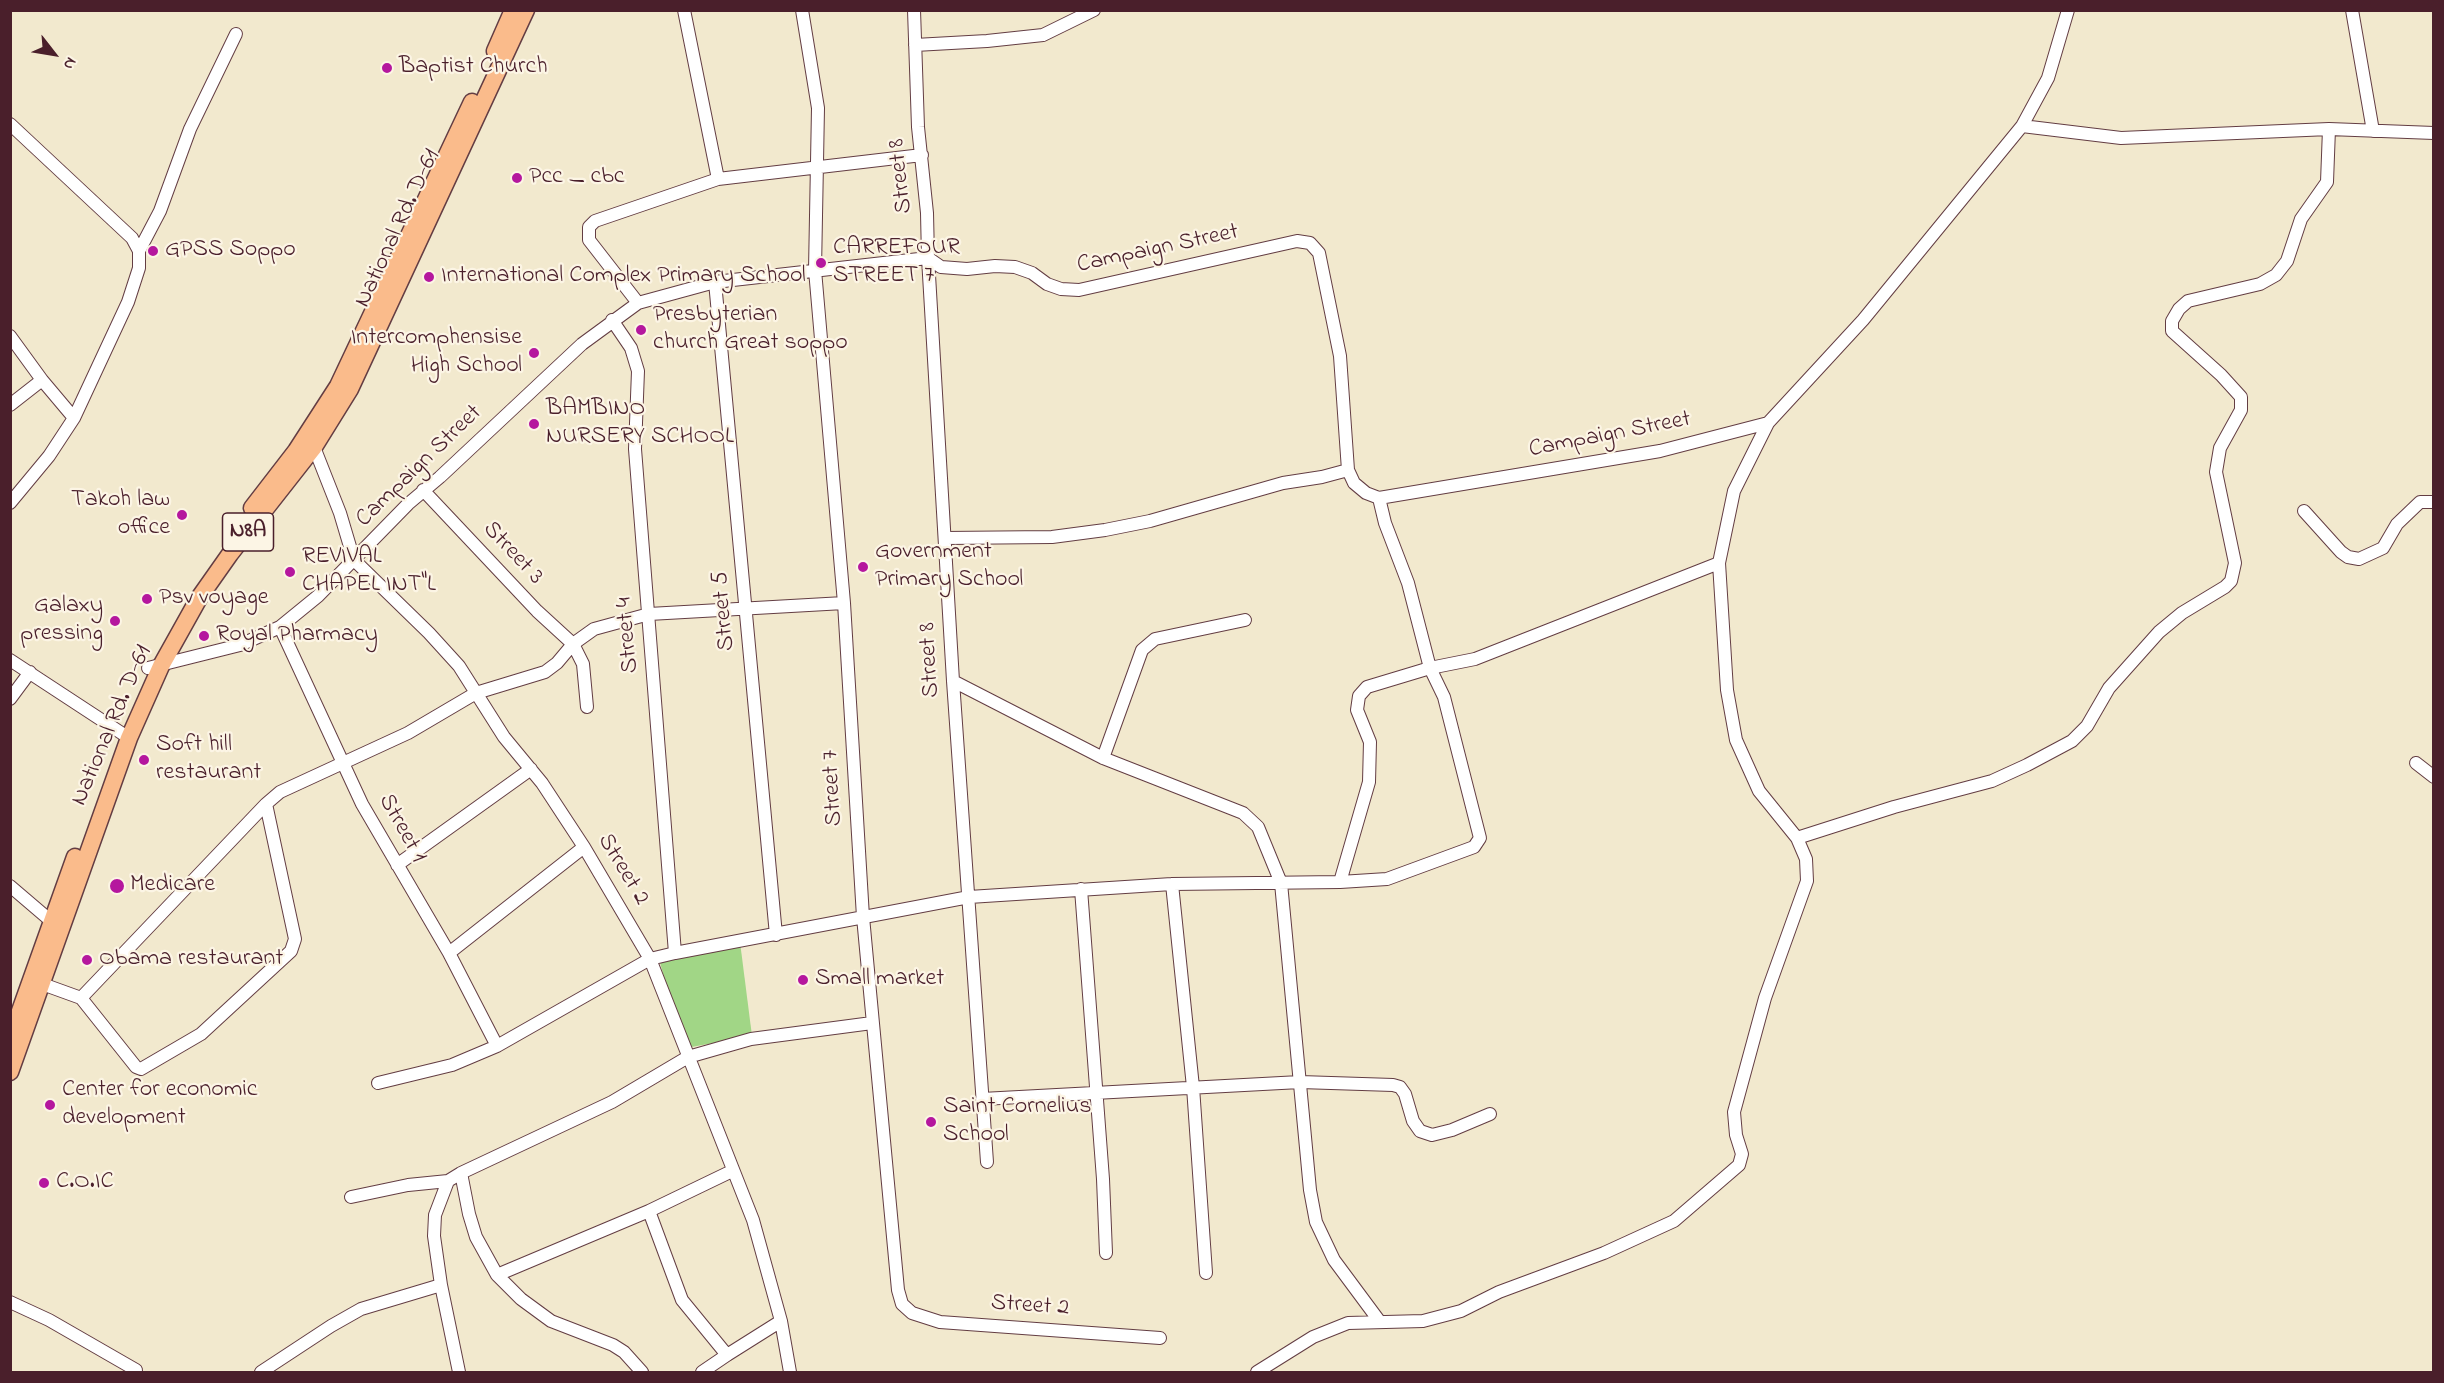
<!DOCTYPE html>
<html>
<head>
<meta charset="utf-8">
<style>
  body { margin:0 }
  #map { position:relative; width:2444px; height:1383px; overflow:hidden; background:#f2e9ce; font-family:"Indie Flower",sans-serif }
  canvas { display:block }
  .frame { position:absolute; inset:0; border:12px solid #4a1f2b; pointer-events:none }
  .north { position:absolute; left:24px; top:24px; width:60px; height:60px; -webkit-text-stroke:4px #fcf5e5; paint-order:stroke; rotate:121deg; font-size:16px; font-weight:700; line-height:24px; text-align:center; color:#4a1f2b }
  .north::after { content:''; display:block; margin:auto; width:21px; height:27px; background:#4a1f2b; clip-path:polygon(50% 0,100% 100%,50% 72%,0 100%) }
</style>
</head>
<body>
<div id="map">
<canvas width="2444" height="1383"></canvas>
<div class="frame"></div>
<div class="north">N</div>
</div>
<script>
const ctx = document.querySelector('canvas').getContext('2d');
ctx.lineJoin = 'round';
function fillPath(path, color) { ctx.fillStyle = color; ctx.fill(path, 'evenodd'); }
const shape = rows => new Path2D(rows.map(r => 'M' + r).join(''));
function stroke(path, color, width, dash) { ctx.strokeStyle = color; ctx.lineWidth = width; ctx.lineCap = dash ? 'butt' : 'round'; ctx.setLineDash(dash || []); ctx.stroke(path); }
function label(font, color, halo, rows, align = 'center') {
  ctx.font = font + ' "Indie Flower",sans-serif'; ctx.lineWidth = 4.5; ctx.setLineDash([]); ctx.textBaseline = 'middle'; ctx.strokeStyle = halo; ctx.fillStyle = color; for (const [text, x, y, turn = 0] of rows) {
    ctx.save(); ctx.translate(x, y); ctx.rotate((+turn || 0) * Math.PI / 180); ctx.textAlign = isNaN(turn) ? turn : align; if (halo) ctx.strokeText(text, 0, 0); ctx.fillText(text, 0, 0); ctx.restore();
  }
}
fillPath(shape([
  [740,942,752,1036,686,1048,672,1007,658,955]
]), '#a1d686');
const minor = shape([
  [684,10,718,179],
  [802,10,818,108,815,270,844,603,863,917,898,1290,902,1304,912,1313,940,1322,1160,1338],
  [914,10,918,127,927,213,928,258,953,681,987,1162],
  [2352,10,2373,131],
  [915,45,987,41,1043,35,1094,10],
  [10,124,132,238,139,251,139,268,128,302,74,418,49,456,10,503],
  [2022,126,2121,138,2329,129,2434,133],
  [139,251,160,211,190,129,236,34],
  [715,282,776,935],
  [638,303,589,240,589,227,595,221,718,179,922,155],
  [612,320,631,348,638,371,635,449,675,953],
  [10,336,42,380],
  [10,405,42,380,74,418],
  [314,447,340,513,354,560,429,633,459,666,504,737,542,783,584,847,650,959,753,1220,781,1321,790,1372],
  [423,490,537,611,573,644,583,664,587,707],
  [2304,511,2341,552,2348,557,2359,559,2383,548,2397,524,2420,502,2434,502],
  [945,538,1052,537,1105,530,1150,521,1283,483,1322,477,1348,470],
  [280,627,362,804,449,953,497,1046],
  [10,660,129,738],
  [148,668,240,645,280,627,318,596,408,504,440,477,582,344,638,303,715,282,928,258,941,267,967,269,995,266,1015,267,1032,273,1047,284,1061,289,1079,290,1297,241,1310,243,1319,253,1340,356,1348,470,1354,483,1366,493,1379,498,1660,451,1768,423],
  [953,681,1103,758,1243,813,1258,827,1281,883,1310,1190,1316,1222,1334,1260,1380,1322],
  [10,699,30,672],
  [1103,758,1142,650,1155,639,1245,620],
  [2416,763,2434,777],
  [1797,838,1894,807,1992,781,2027,765,2072,741,2087,726,2109,688,2159,632,2182,613,2225,587,2231,581,2235,563,2216,472,2220,448,2241,410,2241,397,2221,375,2172,331,2172,321,2179,309,2188,301,2260,284,2276,275,2287,261,2301,219,2327,182,2329,129],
  [397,865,531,769],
  [1340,882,1387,879,1474,847,1480,838,1444,697,1430,668,1408,583,1385,523,1379,498],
  [1172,884,1193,1087,1206,1273],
  [10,886,51,921],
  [1081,889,1103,1179,1106,1253],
  [449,953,584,847],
  [34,981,81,998,266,804,280,792,408,733,476,693,545,672,557,663,573,644,594,629,649,614,844,603],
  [81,998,136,1067,141,1069,201,1034,291,951,295,939,266,804],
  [378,1083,452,1065,497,1046,650,959,675,953,969,897,1172,884,1340,882,1369,782,1370,742,1357,710,1359,696,1367,687,1430,668,1475,659,1719,563],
  [982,1099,1300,1082,1393,1085,1400,1087,1405,1094,1413,1121,1420,1131,1432,1135,1452,1130,1490,1114],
  [461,1173,469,1214,476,1237,497,1275,649,1211,732,1171],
  [351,1197,408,1185,448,1181],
  [649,1211,682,1300,727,1355,702,1372],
  [497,1275,521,1299,551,1321,613,1345,624,1352,642,1372],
  [441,1285,459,1372],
  [10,1302,49,1320,136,1370],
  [727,1355,781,1321],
  [261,1372,331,1326,361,1309,441,1285,434,1236,435,1215,448,1181,461,1173,612,1102,688,1057,751,1039,872,1023],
  [1257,1372,1313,1337,1348,1323,1423,1321,1461,1311,1499,1292,1604,1253,1674,1221,1739,1165,1742,1154,1736,1135,1734,1112,1765,998,1807,881,1806,859,1797,838,1759,791,1736,740,1727,690,1719,563,1734,491,1768,423,1863,320,2022,126,2048,78,2068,10]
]);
const highway = shape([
  [495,51,513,10],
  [252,508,296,451,338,386,472,102],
  [10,1039,75,857],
  [10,1072,129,738,161,666,199,598,230,554,314,447,350,389,526,10]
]);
stroke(minor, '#633d43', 14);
stroke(highway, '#633d43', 19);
stroke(minor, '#fff', 12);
stroke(highway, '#fabb8b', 16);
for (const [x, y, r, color] of [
  [387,68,6,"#b5179e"],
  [517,178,6,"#b5179e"],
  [153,251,6,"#b5179e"],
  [821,263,6,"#b5179e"],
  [429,277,6,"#b5179e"],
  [641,330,6,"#b5179e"],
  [534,353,6,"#b5179e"],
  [534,424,6,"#b5179e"],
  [182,515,6,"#b5179e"],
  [863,567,6,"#b5179e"],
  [290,572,6,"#b5179e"],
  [147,599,6,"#b5179e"],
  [115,621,6,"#b5179e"],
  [204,636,6,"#b5179e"],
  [144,760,6,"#b5179e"],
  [117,886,8,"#b5179e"],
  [87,960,6,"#b5179e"],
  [803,980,6,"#b5179e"],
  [50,1105,6,"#b5179e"],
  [931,1122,6,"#b5179e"],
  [44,1183,6,"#b5179e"]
]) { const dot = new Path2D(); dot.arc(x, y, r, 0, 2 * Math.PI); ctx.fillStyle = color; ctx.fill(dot); stroke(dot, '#fcf5e5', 2); }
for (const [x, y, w] of [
  [248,532,51]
]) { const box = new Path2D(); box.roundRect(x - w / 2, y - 19, w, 38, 4.5); ctx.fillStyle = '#fcf5e5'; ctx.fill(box); stroke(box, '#4a1f2b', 1.5); }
label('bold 22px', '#4a1f2b', null, [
  ["N8A",248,532]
]);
label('24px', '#4a1f2b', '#fcf5e5', [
  ["Baptist Church",399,68],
  ["Pcc _ cbc",529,178],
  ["CARREFOUR",833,249],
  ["STREET 7",833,277],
  ["GPSS Soppo",165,251],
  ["International Complex Primary School",441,277],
  ["Presbyterian",653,316],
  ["church Great soppo",653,344],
  ["Intercomphensise",522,339,"right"],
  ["High School",522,367,"right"],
  ["BAMBINO",546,410],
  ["NURSERY SCHOOL",546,438],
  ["Takoh law",170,501,"right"],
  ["office",170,529,"right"],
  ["Government",875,553],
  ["Primary School",875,581],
  ["REVIVAL",302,558],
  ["CHAPEL INT\"L",302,586],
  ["Psv voyage",159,599],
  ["Galaxy",103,607,"right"],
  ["pressing",103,635,"right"],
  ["Royal Pharmacy",216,636],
  ["Soft hill",156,746],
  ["restaurant",156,774],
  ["Medicare",130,886],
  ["Obama restaurant",99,960],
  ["Small market",815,980],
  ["Center for economic",62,1091],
  ["development",62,1119],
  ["Saint Cornelius",943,1108],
  ["School",943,1136],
  ["C.O.IC",56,1183]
], 'left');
label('24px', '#4a1f2b', '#fcf5e5', [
  ["Street 8",902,176,-96],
  ["National Rd. D-61",399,229,-65],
  ["Campaign Street",1158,250,-12],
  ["Campaign Street",1610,436,-11],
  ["Campaign Street",420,467,-44],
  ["Street 3",512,554,47],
  ["Street 5",725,611,-95],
  ["Street 4",629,635,-95],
  ["Street 8",931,660,-93],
  ["National Rd. D-61",113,726,-67],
  ["Street 7",834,788,-93],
  ["Street 1",401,829,61],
  ["Street 2",622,870,59],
  ["Street 2",1030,1307,4]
]);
</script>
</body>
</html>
